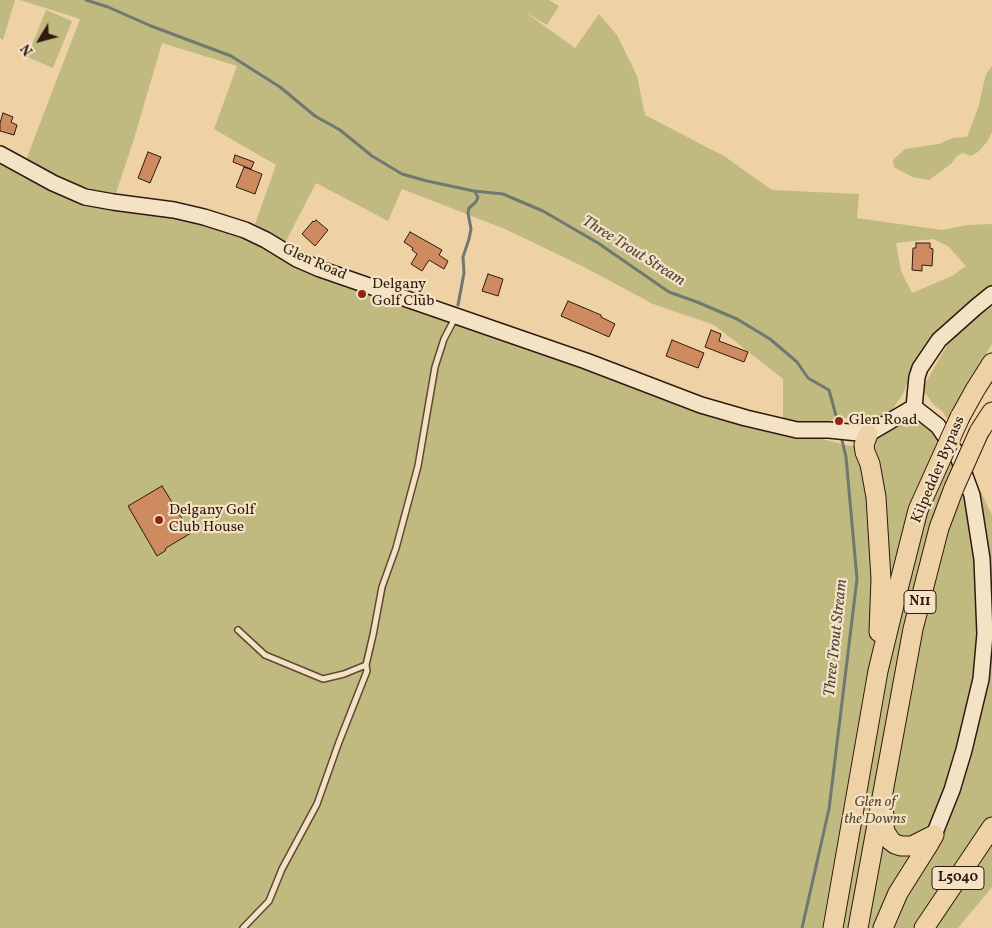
<!DOCTYPE html>
<html>
<head>
<meta charset="utf-8">
<style>
  body { margin:0 }
  #map { position:relative; width:992px; height:928px; overflow:hidden; background:#eed2a5; font-family:Vollkorn,serif }
  canvas { display:block }
  .north { position:absolute; left:15px; top:15px; width:50px; height:50px; -webkit-text-stroke:4px #f4e2c4; paint-order:stroke; rotate:233deg; font-size:14px; font-weight:700; line-height:20px; text-align:center; color:#301910 }
  .north::after { content:''; display:block; margin:auto; width:18px; height:22px; background:#301910; clip-path:polygon(50% 0,100% 100%,50% 72%,0 100%) }
</style>
</head>
<body>
<div id="map">
<canvas width="992" height="928"></canvas>
<div class="north">N</div>
</div>
<script>
const ctx = document.querySelector('canvas').getContext('2d');
ctx.lineJoin = 'round';
function fillPath(path, color) { ctx.fillStyle = color; ctx.fill(path, 'evenodd'); }
const shape = rows => new Path2D(rows.map(r => 'M' + r).join(''));
function stroke(path, color, width, dash) { ctx.strokeStyle = color; ctx.lineWidth = width; ctx.lineCap = dash ? 'butt' : 'round'; ctx.setLineDash(dash || []); ctx.stroke(path); }
function label(font, color, halo, rows, align = 'center') {
  ctx.font = font + ' Vollkorn,serif'; ctx.lineWidth = 4.5; ctx.setLineDash([]); ctx.textBaseline = 'middle'; ctx.strokeStyle = halo; ctx.fillStyle = color; for (const [text, x, y, turn = 0] of rows) {
    ctx.save(); ctx.translate(x, y); ctx.rotate((+turn || 0) * Math.PI / 180); ctx.textAlign = isNaN(turn) ? turn : align; if (halo) ctx.strokeText(text, 0, 0); ctx.fillText(text, 0, 0); ctx.restore();
  }
}
fillPath(shape([
  [0,0,15,0,3,40,0,38],
  [20,0,549,0,559,6,547,25,525,12,575,48,599,14,617,35,637,76,645,115,724,156,772,190,859,194,857,218,942,230,968,225,992,224,992,287,949,321,944,323,933,340,907,384,903,394,892,410,876,420,840,418,821,423,783,421,783,379,714,325,653,304,582,266,505,229,402,189,388,221,316,183,285,243,255,224,276,165,214,129,237,66,162,43,134,139,115,196,107,194,54,178,26,160,80,19],
  [933,239,948,246,966,266,952,276,912,293,901,271,896,243],
  [46,10,72,21,53,68,27,57],
  [992,66,992,132,987,142,978,152,971,156,963,153,957,156,951,164,929,180,912,177,894,167,893,160,905,149,939,144,953,138,967,137,978,108,986,74],
  [0,159,30,175,243,236,814,437,850,446,873,442,890,427,911,415,936,428,971,472,992,515,992,887,958,928,0,928],
  [992,301,992,344,948,420,943,412,934,405,925,393,925,384,953,335]
]), '#c0ba81');
stroke(shape([
  [86,0,108,7,151,26,231,56,280,87,315,116,340,130,372,156,402,174,427,181,474,191,503,194,543,211,598,243,669,292,697,302,737,319,770,339,797,362,808,378,829,390,839,427],
  [458,305,464,273,463,257,469,239,471,229,468,213,469,208,476,202,478,197,475,192],
  [802,928,829,809,857,579,846,457,841,436]
]), '#717771', 3);
const building = shape([
  [3,113,13,117,11,122,17,125,14,135,0,131,0,123,3,113],
  [148,152,161,157,150,183,138,178,148,152],
  [235,155,254,162,251,169,233,162,235,155],
  [244,167,262,174,255,194,236,187,244,167],
  [316,220,328,230,315,246,302,234,313,221,314,222,316,220],
  [410,232,442,250,439,255,448,261,444,269,429,260,422,271,411,264,417,254,412,250,413,248,404,242,410,232],
  [916,243,930,243,930,248,933,249,932,266,922,265,922,271,912,270,913,248,916,248,916,243],
  [488,274,503,279,498,296,482,291,488,274],
  [568,301,601,315,601,317,615,324,609,337,561,316,568,301],
  [711,330,721,334,719,341,748,352,744,362,705,347,711,330],
  [672,340,704,353,698,368,666,356,672,340],
  [162,486,191,533,166,548,165,551,157,556,128,506,162,486]
]);
fillPath(building, '#cf8b60');
stroke(building, '#301910', 1);
const lane = shape([
  [238,630,265,655,323,679,344,674,366,665,373,635,382,587,396,548,418,466,435,367,444,339,455,318],
  [243,928,269,901,282,869,317,804,339,742,367,671,366,665]
]);
const secondary = shape([
  [0,154,53,183,85,197,113,202,174,210,204,217,245,230,266,240,297,259,320,269,586,361,701,405,746,418,797,430,829,430,868,434,914,407],
  [914,407,938,426,957,454,972,495,982,559,985,634,981,679,964,750,952,790,934,835],
  [914,407,917,377,920,368,939,340,976,307,992,294]
]);
const highway = shape([
  [960,417,975,390,992,363],
  [979,432,992,412],
  [868,434,864,445,865,452,870,464,876,497,881,579,879,632],
  [884,814,884,825,885,832,891,841,895,844,901,846,912,846,934,835],
  [833,928,878,671,895,601,918,510,936,470],
  [858,928,913,629,939,528,954,488],
  [883,928,898,893,927,847,934,835],
  [924,928,992,827]
]);
stroke(lane, '#604735', 8);
stroke(secondary, '#301910', 18);
stroke(highway, '#301910', 21);
stroke(lane, '#f4e2c4', 5);
stroke(secondary, '#f4e2c4', 15);
stroke(highway, '#eed2a5', 19);
const highwayBridge = shape([
  [936,470,960,417],
  [954,488,979,432]
]);
stroke(highwayBridge, '#301910', 21, []);
stroke(highwayBridge, '#eed2a5', 19);
for (const [x, y, r, color] of [
  [362,294,5,"#8f2418"],
  [839,421,5,"#8f2418"],
  [159,520,5,"#8f2418"]
]) { const dot = new Path2D(); dot.arc(x, y, r, 0, 2 * Math.PI); ctx.fillStyle = color; ctx.fill(dot); stroke(dot, '#f4e2c4', 2); }
for (const [x, y, w] of [
  [920,602,32],
  [958,878,52]
]) { const box = new Path2D(); box.roundRect(x - w / 2, y - 11.5, w, 23, 4); ctx.fillStyle = '#f4e2c4'; ctx.fill(box); stroke(box, '#301910', 1); }
label('bold 14px', '#301910', null, [
  ["N11",920,602],
  ["L5040",958,878]
]);
label('15px', '#301910', '#f4e2c4', [
  ["Glen Road",314,263,24],
  ["Kilpedder Bypass",939,470,-67]
]);
label('15px', '#301910', '#f4e2c4', [
  ["Delgany",372,285],
  ["Golf Club",372,302],
  ["Glen Road",849,421],
  ["Delgany Golf",169,511],
  ["Club House",169,528]
], 'left');
label('italic 15px', '#5b4932', '#f4e2c4', [
  ["Glen of",875,803],
  ["the Downs",875,820]
]);
label('italic 16px', '#514840', '#f4e2c4', [
  ["Three Trout Stream",633,252,32],
  ["Three Trout Stream",837,638,-84]
]);
</script>
</body>
</html>
